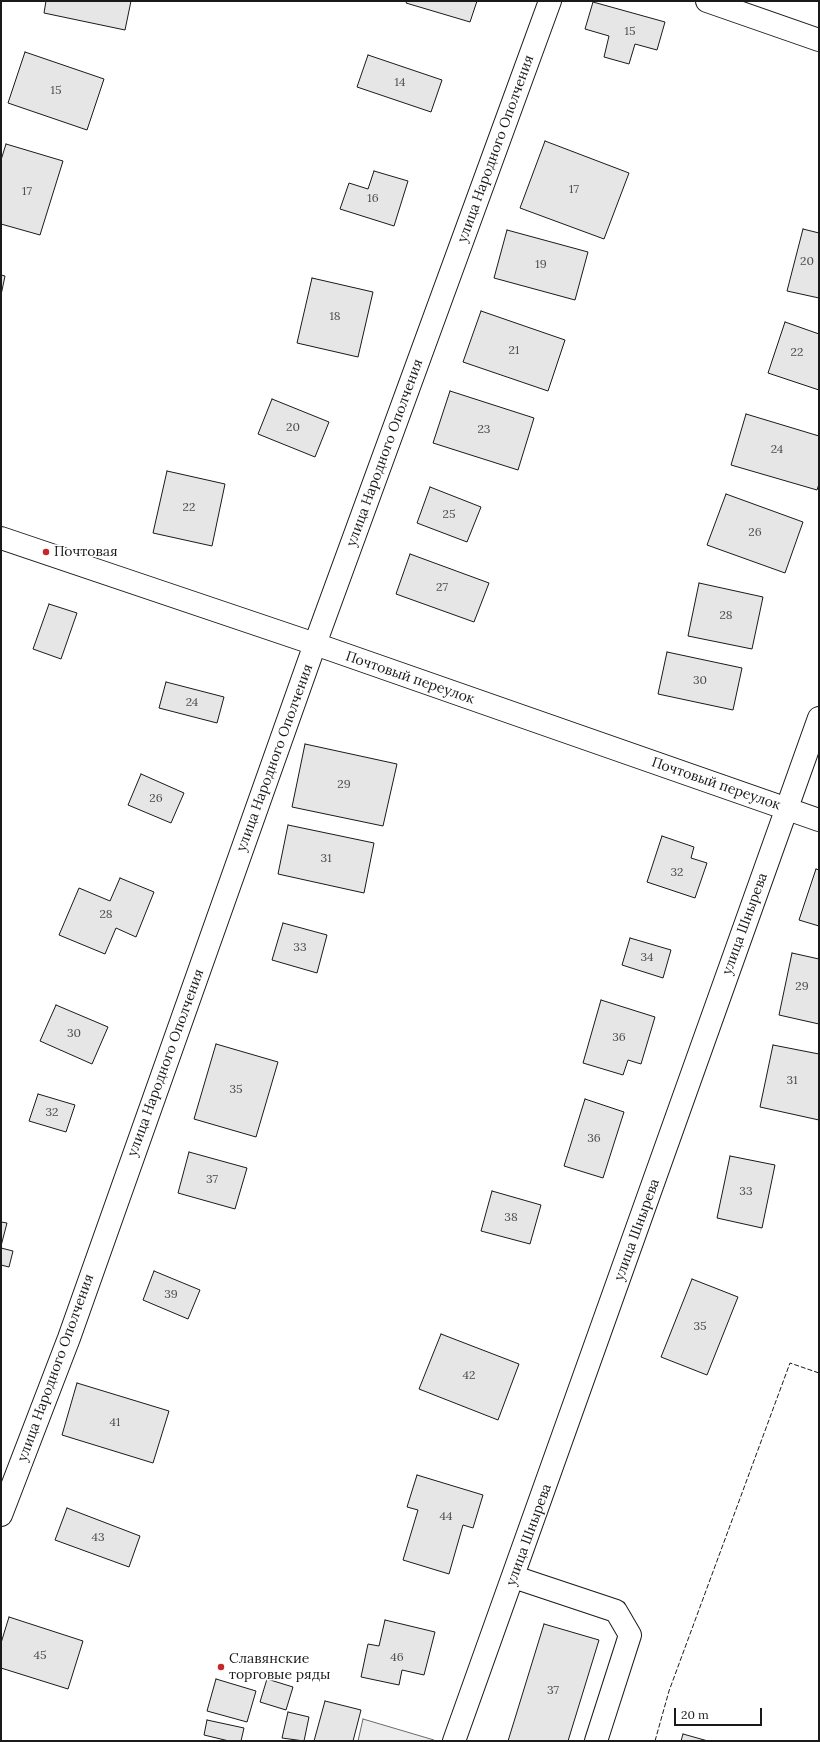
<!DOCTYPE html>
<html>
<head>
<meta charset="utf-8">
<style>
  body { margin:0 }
  #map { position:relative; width:820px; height:1742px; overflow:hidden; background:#fff; font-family:Lora,serif }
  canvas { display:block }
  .frame { position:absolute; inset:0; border:2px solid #1a1a1a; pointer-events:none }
  .scale { position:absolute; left:674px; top:1708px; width:88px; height:18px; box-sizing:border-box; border:2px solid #1a1a1a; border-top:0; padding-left:5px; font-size:12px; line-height:14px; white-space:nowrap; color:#1a1a1a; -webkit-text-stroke:3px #fff; paint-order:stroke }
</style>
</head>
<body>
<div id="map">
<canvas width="820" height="1742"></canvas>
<div class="frame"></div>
<div class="scale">20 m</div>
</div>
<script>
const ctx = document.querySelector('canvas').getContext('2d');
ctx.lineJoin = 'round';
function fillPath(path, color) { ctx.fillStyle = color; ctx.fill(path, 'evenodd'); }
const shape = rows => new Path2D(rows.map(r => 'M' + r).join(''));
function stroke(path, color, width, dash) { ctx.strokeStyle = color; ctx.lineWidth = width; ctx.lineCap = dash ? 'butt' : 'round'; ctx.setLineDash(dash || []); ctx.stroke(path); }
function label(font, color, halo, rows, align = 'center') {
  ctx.font = font + ' Lora,serif'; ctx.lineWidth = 3; ctx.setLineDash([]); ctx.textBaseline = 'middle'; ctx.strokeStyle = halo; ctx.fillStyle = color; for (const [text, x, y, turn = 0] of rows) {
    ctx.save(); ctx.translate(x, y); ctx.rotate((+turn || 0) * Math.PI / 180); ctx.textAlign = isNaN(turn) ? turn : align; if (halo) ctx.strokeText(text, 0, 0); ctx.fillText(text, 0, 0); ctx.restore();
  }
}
const built = shape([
  [363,1719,434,1740,433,1741,358,1741,363,1719]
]);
fillPath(built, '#ededed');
stroke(built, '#6a6a6a', 1);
const building = shape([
  [46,1,131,1,125,30,44,13,46,1],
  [407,1,477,1,470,22,406,3,407,1],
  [593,2,665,22,657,50,635,44,629,64,604,57,609,36,585,29,593,2],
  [25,52,104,79,87,130,8,103,25,52],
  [368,55,442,80,431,112,357,87,368,55],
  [545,141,629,173,604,239,520,208,545,141],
  [6,144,63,161,40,235,1,224,1,160,6,144],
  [374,171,408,181,394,226,340,209,349,183,368,189,374,171],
  [803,229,819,233,819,298,787,291,803,229],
  [507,230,588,252,575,300,494,278,507,230],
  [1,275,5,276,1,295,1,275],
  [312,278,373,292,358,357,297,343,312,278],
  [481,311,565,340,548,391,463,362,481,311],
  [785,322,819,334,819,390,768,373,785,322],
  [450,391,534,418,518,470,433,443,450,391],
  [272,399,329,422,315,457,258,434,272,399],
  [746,414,819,436,819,484,817,490,731,465,746,414],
  [167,471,225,484,212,546,153,533,167,471],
  [430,487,481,507,467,542,417,523,430,487],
  [726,494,803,522,785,573,707,545,726,494],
  [410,554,489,583,474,622,396,594,410,554],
  [699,583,763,597,752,649,688,636,699,583],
  [49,604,77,613,61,659,33,649,49,604],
  [667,652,742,668,733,710,658,694,667,652],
  [166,682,224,697,217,723,159,708,166,682],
  [305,744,397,764,383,826,292,807,305,744],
  [141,774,184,793,171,823,128,805,141,774],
  [288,825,374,843,364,893,278,874,288,825],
  [662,836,694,847,691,858,707,863,695,898,647,882,662,836],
  [816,869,819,870,819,926,799,920,816,869],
  [120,878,154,892,136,937,116,928,105,954,59,935,79,888,110,901,120,878],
  [283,923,327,935,317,973,272,960,283,923],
  [630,938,671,950,663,978,622,965,630,938],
  [792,953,819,959,819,1024,779,1015,792,953],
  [601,1000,655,1017,641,1064,628,1060,623,1075,583,1063,601,1000],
  [56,1005,108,1027,92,1064,40,1041,56,1005],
  [216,1044,278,1062,256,1137,194,1119,216,1044],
  [773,1045,819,1054,819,1120,760,1107,773,1045],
  [38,1094,75,1105,66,1132,29,1121,38,1094],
  [585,1099,624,1112,603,1178,564,1166,585,1099],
  [189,1152,247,1168,235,1209,178,1193,189,1152],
  [730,1156,775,1165,762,1228,717,1218,730,1156],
  [492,1191,541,1205,530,1244,481,1231,492,1191],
  [1,1222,7,1223,1,1246,1,1222],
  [1,1248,13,1251,9,1267,1,1265,1,1248],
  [154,1271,200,1290,188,1319,143,1300,154,1271],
  [692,1279,738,1297,707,1375,661,1357,692,1279],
  [441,1334,519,1364,498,1420,419,1389,441,1334],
  [77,1383,169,1411,153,1463,62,1435,77,1383],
  [417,1475,483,1495,473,1528,463,1525,449,1574,403,1560,418,1510,407,1507,417,1475],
  [67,1508,140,1536,129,1567,55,1540,67,1508],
  [9,1617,83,1641,68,1689,1,1668,1,1643,9,1617],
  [385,1620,435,1632,424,1675,402,1670,399,1685,361,1677,368,1644,379,1646,385,1620],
  [544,1624,599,1640,568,1741,508,1741,544,1624],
  [216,1679,256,1691,247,1722,207,1711,216,1679],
  [267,1679,293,1687,286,1710,260,1702,267,1679],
  [325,1701,361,1710,353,1741,314,1741,325,1701],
  [288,1712,309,1717,304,1741,282,1738,288,1712],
  [207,1720,244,1728,241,1741,229,1741,204,1735,207,1720],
  [683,1734,708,1741,681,1741,683,1734]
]);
fillPath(building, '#e6e6e6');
stroke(building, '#1a1a1a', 1);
const minor = shape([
  [707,1,819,40],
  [1,538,315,644,819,820],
  [1,1515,69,1338,315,644,550,1],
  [514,1577,616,1611,630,1635,596,1741],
  [454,1741,819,718]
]);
stroke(minor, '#1a1a1a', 24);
stroke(minor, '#fff', 22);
stroke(shape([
  [655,1741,669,1691,790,1363,819,1373]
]), '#1a1a1a', 1, [5, 2]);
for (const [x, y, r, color] of [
  [46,552,4,"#c62828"],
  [221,1667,4,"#c62828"]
]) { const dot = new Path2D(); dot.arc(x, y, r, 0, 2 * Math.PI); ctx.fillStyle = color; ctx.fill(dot); stroke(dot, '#fff', 1.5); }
label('12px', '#4d4d4d', null, [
  ["15",630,32],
  ["14",400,83],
  ["15",56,91],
  ["17",574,190],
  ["17",27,192],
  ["16",373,199],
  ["20",807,262],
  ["19",541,265],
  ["18",335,317],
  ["21",514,351],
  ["22",797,353],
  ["20",293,428],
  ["23",484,430],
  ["24",777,450],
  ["22",189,508],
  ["25",449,515],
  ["26",755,533],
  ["27",442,588],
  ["28",726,616],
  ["30",700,681],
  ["24",192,703],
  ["29",344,785],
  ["26",156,799],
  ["31",326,859],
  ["32",677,873],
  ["28",106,915],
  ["33",300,948],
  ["34",647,958],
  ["29",802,987],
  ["30",74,1034],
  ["36",619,1038],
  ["31",792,1081],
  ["35",236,1090],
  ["32",52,1113],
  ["36",594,1139],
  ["37",212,1180],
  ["33",746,1192],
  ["38",511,1218],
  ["39",171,1295],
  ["35",700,1327],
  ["42",469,1376],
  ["41",115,1423],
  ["44",446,1517],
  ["43",98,1538],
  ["45",40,1656],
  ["46",397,1658],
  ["37",553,1691]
]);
label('14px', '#1a1a1a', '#fff', [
  ["улица Народного Ополчения",496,149,-70],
  ["улица Народного Ополчения",385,453,-70],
  ["Почтовый переулок",410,678,19],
  ["улица Народного Ополчения",275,758,-70],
  ["Почтовый переулок",716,784,19],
  ["улица Шнырева",745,924,-70],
  ["улица Народного Ополчения",166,1063,-70],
  ["улица Шнырева",637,1230,-70],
  ["улица Народного Ополчения",56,1368,-70],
  ["улица Шнырева",529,1535,-70]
]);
label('14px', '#1a1a1a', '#fff', [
  ["Почтовая",54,552],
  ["Славянские",229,1659],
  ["торговые ряды",229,1675]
], 'left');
</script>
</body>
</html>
